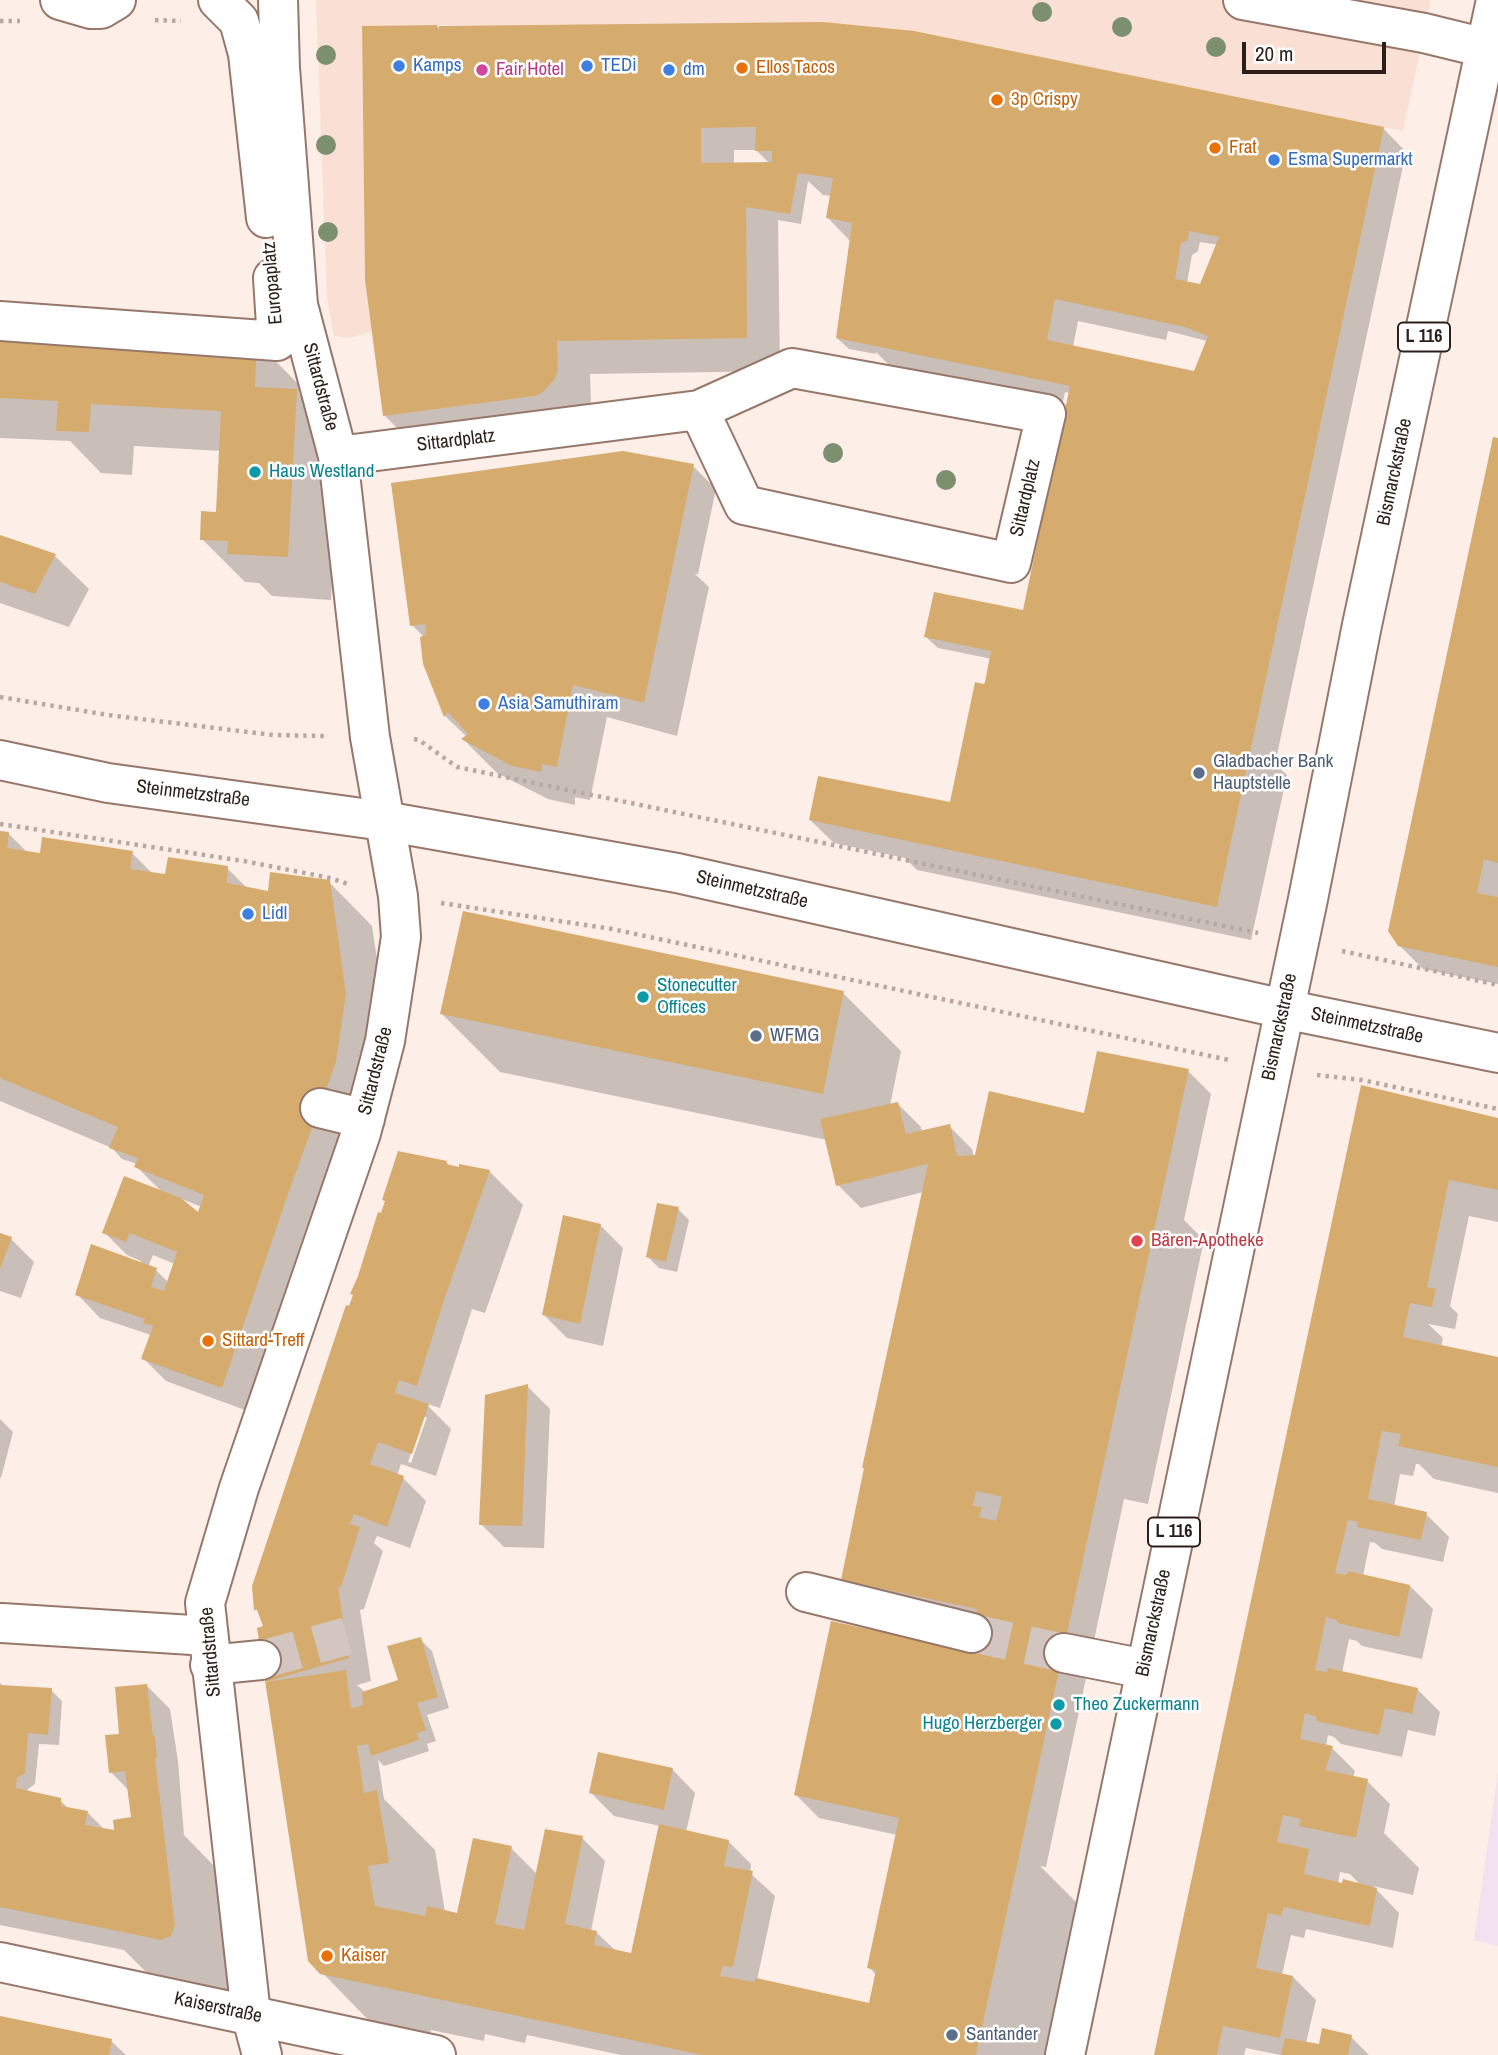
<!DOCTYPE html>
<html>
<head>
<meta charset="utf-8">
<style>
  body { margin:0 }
  #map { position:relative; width:1498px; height:2055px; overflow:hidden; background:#fdeee8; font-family:"Archivo Narrow",sans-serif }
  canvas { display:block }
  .scale { position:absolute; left:1242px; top:42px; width:144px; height:32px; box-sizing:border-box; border:4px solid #2c1f1a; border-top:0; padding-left:9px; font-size:21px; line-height:24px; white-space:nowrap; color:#2c1f1a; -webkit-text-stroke:5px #fff; paint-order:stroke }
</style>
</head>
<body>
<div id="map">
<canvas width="1498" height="2055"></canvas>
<div class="scale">20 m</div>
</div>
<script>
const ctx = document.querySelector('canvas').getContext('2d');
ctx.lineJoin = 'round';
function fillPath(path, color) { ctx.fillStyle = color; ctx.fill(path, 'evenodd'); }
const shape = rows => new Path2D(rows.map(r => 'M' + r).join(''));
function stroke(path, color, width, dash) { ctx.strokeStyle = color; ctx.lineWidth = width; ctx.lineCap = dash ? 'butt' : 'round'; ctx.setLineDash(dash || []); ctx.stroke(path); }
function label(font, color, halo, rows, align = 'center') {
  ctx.font = font + ' "Archivo Narrow",sans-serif'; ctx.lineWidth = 5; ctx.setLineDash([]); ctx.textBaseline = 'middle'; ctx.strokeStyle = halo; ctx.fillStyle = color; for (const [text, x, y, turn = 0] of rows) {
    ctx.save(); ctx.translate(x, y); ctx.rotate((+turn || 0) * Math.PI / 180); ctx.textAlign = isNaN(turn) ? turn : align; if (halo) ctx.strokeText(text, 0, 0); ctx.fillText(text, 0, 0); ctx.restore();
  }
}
fillPath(shape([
  [316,0,1431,0,1403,131,913,32,437,25,362,26,365,280,372,332,349,338,334,336,327,298]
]), '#fadfd4');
fillPath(shape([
  [1498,1772,1498,1946,1474,1940]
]), '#f3e1f2');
fillPath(shape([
  [823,24,1383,128,1406,152,1275,764,1287,775,1251,940,917,870,905,858,834,843,810,820,951,804,992,659,938,648,926,637,1024,612,1070,393,1065,392,1063,401,890,366,876,352,876,354,849,349,837,338,851,242,828,218,831,196,823,195,808,181,801,224,778,220,780,371,590,374,591,404,589,413,418,449,384,415,363,28],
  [734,150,756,150,770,164,734,165],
  [1200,242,1219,245,1201,286,1187,283,1192,255,1198,251],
  [1078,321,1166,340,1168,331,1207,341,1199,374,1073,347],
  [0,329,257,342,300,386,299,394,339,434,331,600,272,596,259,583,245,582,202,539,218,514,221,451,134,446,132,475,101,473,70,441,0,438],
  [1498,440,1498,984,1423,969,1399,945],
  [693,466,716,489,698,574,695,574,709,587,677,736,607,717,590,800,575,797,575,805,548,799,497,773,464,740,467,737,445,716,425,664,424,637,412,625],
  [0,537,55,556,89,589,69,627,0,603],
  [0,832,9,834,28,853,132,853,153,874,167,876,227,868,248,889,269,893,329,882,372,926,389,1039,331,1236,307,1226,245,1410,166,1381,143,1358,151,1335,100,1318,77,1294,140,1264,141,1261,127,1255,104,1232,163,1193,136,1166,137,1164,122,1159,112,1148,0,1101],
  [179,1198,202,1207,199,1215],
  [153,1255,175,1264,169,1283,156,1270,148,1267],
  [843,993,901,1051,890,1106,898,1104,921,1127,922,1132,949,1126,972,1149,975,1162,1188,1071,1211,1094,1184,1220,1204,1240,1148,1504,1124,1499,1046,1867,1040,1866,1079,1905,1046,2055,621,2055,527,2035,525,2043,485,2034,484,2041,431,2030,429,2041,379,2031,310,1960,259,1629,265,1627,260,1613,256,1609,350,1309,386,1202,384,1200,446,1162,451,1167,489,1171,523,1205,485,1313,472,1309,440,1408,425,1403,451,1429,436,1476,401,1464,397,1476,403,1478,426,1501,410,1548,377,1536,374,1543,383,1551,364,1609,360,1610,371,1681,357,1685,366,1693,401,1681,420,1639,432,1651,449,1708,427,1715,436,1741,427,1744,429,1751,384,1766,378,1760,384,1799,435,1850,445,1912,459,1915,511,1848,537,1874,582,1838,605,1861,591,1931,596,1932,616,1951,632,1955,660,1826,614,1816,591,1793,672,1769,695,1793,686,1832,728,1841,751,1864,750,1873,775,1896,757,1980,870,2005,876,1975,869,1967,897,1835,819,1818,796,1795,971,1653,866,1602,843,1579,923,1192,861,1208,838,1185,827,1140,500,1072,442,1014],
  [423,1417,427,1417,411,1463,408,1462],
  [1498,1120,1498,1222,1469,1216,1450,1306,1458,1314,1455,1329,1428,1324,1443,1338,1441,1347,1498,1358,1498,1493,1434,1479,1419,1464,1416,1464,1413,1476,1400,1474,1394,1507,1426,1514,1449,1537,1443,1562,1382,1549,1375,1543,1370,1542,1363,1576,1410,1586,1433,1609,1422,1659,1362,1646,1357,1641,1349,1639,1342,1673,1417,1689,1440,1712,1435,1736,1408,1730,1402,1757,1341,1744,1334,1737,1328,1735,1326,1746,1332,1748,1355,1771,1353,1778,1367,1781,1390,1804,1384,1833,1419,1868,1413,1895,1373,1886,1399,1913,1393,1948,1306,1929,1304,1938,1291,1935,1282,1975,1293,1977,1316,2000,1306,2043,1320,2046,1351,2037,1369,2055,1280,2055,1246,2048,1244,2055,1156,2055,1347,1159],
  [1340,1872,1350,1874,1361,1886,1338,1884],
  [678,1209,689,1220,677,1272,659,1268,647,1256],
  [600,1225,623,1248,603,1346,567,1338,544,1315],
  [0,1235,11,1239,34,1262,21,1298,0,1291],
  [527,1386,550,1409,544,1548,504,1547,481,1524],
  [0,1419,13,1432,1,1478,0,1477],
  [0,1683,4,1687,51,1690,62,1701,59,1745,39,1744,35,1784,28,1789,27,1793,60,1800,69,1809,87,1812,105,1830,117,1832,133,1819,129,1791,111,1772,121,1735,147,1686,170,1709,178,1761,184,1835,220,1872,232,1984,228,1993,159,1985,124,1950,0,1925],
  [0,2018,111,2041,126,2055,0,2055]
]), '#0003');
fillPath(shape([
  [823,22,914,31,1384,127,1217,907,809,820,818,776,950,802,975,682,984,684,985,682,991,651,924,637,934,592,1023,610,1070,386,836,338,852,223,826,218,833,178,798,173,790,214,746,207,747,338,557,341,558,369,555,379,542,393,534,396,383,416,365,280,362,26,437,25,439,31,439,26],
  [756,127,755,151,772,151,772,162,701,163,701,128],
  [1189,231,1219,237,1200,284,1175,279,1181,243,1188,240],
  [1055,299,1185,327,1208,336,1194,371,1047,340],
  [0,327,257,341,255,387,297,389,288,557,227,554,228,541,200,540,201,511,216,512,221,411,91,404,89,432,56,431,58,401,0,398],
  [1493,437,1498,438,1498,863,1484,859,1477,893,1498,897,1498,967,1398,946,1388,931],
  [623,451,694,464,644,703,573,685,557,767,542,764,542,772,512,766,461,739,468,734,448,712,444,717,423,664,420,637,426,635,425,624,410,626,391,483],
  [0,535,56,554,35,594,0,582],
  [0,831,9,832,7,848,40,853,42,837,133,851,130,869,165,874,168,857,228,866,227,883,268,891,270,872,330,880,346,994,336,1062,288,1194,222,1388,141,1359,153,1326,143,1323,145,1319,75,1295,91,1244,157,1268,151,1287,164,1291,177,1252,130,1233,126,1242,102,1233,124,1176,181,1198,198,1212,204,1195,134,1167,138,1158,109,1148,118,1127,0,1078],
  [463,911,844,991,823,1094,440,1014],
  [1097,1051,1189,1069,976,2055,702,2055,320,1974,308,1961,257,1628,263,1626,257,1610,254,1610,252,1586,346,1305,349,1306,353,1295,350,1294,358,1276,378,1212,381,1213,385,1201,382,1200,398,1151,447,1161,446,1164,459,1167,459,1164,490,1170,444,1300,417,1386,399,1380,395,1393,429,1404,412,1454,378,1442,370,1464,404,1476,387,1527,354,1514,350,1524,360,1527,341,1587,338,1587,349,1658,265,1682,346,1670,351,1709,363,1705,362,1692,398,1680,387,1646,421,1637,438,1697,417,1703,426,1730,417,1733,419,1740,371,1756,368,1744,357,1746,364,1793,377,1790,389,1861,387,1863,368,1866,375,1906,425,1916,427,1906,457,1913,473,1838,512,1846,495,1924,524,1930,545,1829,583,1836,565,1924,597,1931,594,1945,631,1953,659,1824,729,1840,724,1866,753,1871,733,1967,723,1966,720,1976,755,1982,756,1978,869,2003,876,1970,867,1968,899,1818,794,1795,831,1621,969,1651,977,1609,841,1580,864,1468,862,1468,928,1164,836,1186,820,1119,898,1102,906,1134,950,1124,957,1156,975,1155,989,1091,1084,1113],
  [976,1491,1002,1497,996,1521,979,1517,982,1507,973,1506],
  [1361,1085,1498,1118,1498,1190,1449,1180,1427,1287,1436,1289,1432,1307,1410,1303,1403,1337,1498,1357,1498,1467,1398,1446,1401,1434,1382,1431,1368,1499,1427,1512,1421,1540,1357,1527,1358,1522,1348,1520,1335,1573,1346,1575,1348,1571,1410,1585,1405,1611,1399,1637,1337,1623,1337,1620,1326,1617,1315,1670,1327,1672,1328,1668,1418,1688,1412,1714,1385,1708,1379,1735,1316,1721,1317,1717,1305,1713,1300,1739,1333,1746,1325,1770,1368,1779,1356,1838,1299,1826,1301,1819,1283,1815,1277,1842,1309,1849,1304,1874,1342,1883,1343,1879,1377,1888,1370,1926,1284,1907,1281,1916,1268,1913,1256,1968,1293,1976,1280,2038,1223,2026,1217,2055,1154,2055],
  [657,1203,679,1207,666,1262,646,1257],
  [563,1215,601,1224,580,1324,542,1315],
  [0,1233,12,1237,0,1269],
  [528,1384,522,1526,479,1525,485,1395],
  [147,1684,153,1736,155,1736,157,1758,155,1758,175,1926,171,1936,161,1940,0,1907,0,1685,52,1688,48,1735,28,1733,25,1773,17,1778,16,1788,61,1798,61,1806,88,1811,85,1825,114,1830,113,1820,131,1817,125,1771,109,1773,105,1735,119,1734,115,1687],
  [598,1752,673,1768,664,1810,589,1793],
  [0,2016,112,2039,109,2055,0,2055],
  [1322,2028,1352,2035,1348,2055,1281,2055,1285,2038,1319,2044]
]), '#d5ab6e');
stroke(shape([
  [972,1633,1064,1653],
  [261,1660,347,1636]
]), '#d3c5bf', 38, [38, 19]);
const minor = shape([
  [60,0,91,9,101,9,116,0],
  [218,0,239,21,248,54,266,218],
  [1243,0,1424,33,1498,51],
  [0,321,277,341,273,278],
  [338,456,699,410,792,368,1046,414,1011,563,744,505,699,410],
  [320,1108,365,1119],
  [806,1592,972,1633],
  [2,1623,208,1636],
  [1064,1653,1145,1669],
  [210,1665,261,1660],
  [0,1962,436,2055],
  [262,2055,251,2014,205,1603,239,1488,361,1133,385,1041,401,937,398,896,370,737,338,456,298,305,280,68,278,0]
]);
const major = shape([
  [0,760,108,783,384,821,677,873,1284,1009,1498,1053],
  [1065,2055,1308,899,1362,625,1496,0]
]);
stroke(minor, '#977769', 42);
stroke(major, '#977769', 42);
stroke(shape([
  [155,20,181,21],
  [0,21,20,21],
  [0,697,108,715,273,735,324,736],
  [414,739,419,740,457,767,1258,933],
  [0,824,244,861,330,878,351,885],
  [441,903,612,929,1229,1060],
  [1342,951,1498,985],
  [1317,1075,1362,1080,1498,1109]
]), '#b6a8a2', 4.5, [3.5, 5]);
stroke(minor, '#fff', 38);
stroke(major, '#fff', 38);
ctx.fillStyle = '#7c9070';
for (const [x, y] of [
  [1042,12],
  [1122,27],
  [1216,47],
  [326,55],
  [326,145],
  [328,232],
  [833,453],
  [946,480]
]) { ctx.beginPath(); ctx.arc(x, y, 10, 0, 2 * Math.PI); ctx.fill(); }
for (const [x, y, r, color] of [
  [399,66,7,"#3f7fe0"],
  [587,66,7,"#3f7fe0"],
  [742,68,7,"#e8710a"],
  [482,70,7,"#d1479c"],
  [669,70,7,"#3f7fe0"],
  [997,100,7,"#e8710a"],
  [1215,148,7,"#e8710a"],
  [1274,160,7,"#3f7fe0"],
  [255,472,7,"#0f9aa8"],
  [484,704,7,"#3f7fe0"],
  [1199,773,7,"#5c6f8a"],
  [248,914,7,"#3f7fe0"],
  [643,997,7,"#0f9aa8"],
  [756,1036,7,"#5c6f8a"],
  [1137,1241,7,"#e0444e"],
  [208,1341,7,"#e8710a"],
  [1059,1705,7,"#0f9aa8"],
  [1056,1724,7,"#0f9aa8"],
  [327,1956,7,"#e8710a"],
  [952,2035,7,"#5c6f8a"]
]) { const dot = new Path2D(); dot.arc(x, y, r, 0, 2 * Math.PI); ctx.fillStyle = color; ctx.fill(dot); stroke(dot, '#fff', 2.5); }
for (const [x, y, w] of [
  [1424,337,52],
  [1174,1532,52]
]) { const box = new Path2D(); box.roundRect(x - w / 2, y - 14.5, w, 29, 5); ctx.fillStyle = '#fff'; ctx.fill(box); stroke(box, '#2c1f1a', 2); }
label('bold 18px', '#2c1f1a', null, [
  ["L 116",1424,337],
  ["L 116",1174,1532]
]);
label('19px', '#366cbe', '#fff', [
  ["Kamps",413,66],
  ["TEDi",601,66],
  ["dm",683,70],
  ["Esma Supermarkt",1288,160],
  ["Asia Samuthiram",498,704],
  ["Lidl",262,914]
], 'left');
label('19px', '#c56008', '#fff', [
  ["Ellos Tacos",756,68],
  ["3p Crispy",1011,100],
  ["Frat",1229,148],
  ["Sittard-Treff",222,1341],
  ["Kaiser",341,1956]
], 'left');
label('19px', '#b23c85', '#fff', [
  ["Fair Hotel",496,70]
], 'left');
label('19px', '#2c1f1a', '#fff', [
  ["Europaplatz",273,283,-95],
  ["Sittardstraße",320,387,75],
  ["Sittardplatz",456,441,-7],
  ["Bismarckstraße",1395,472,-78],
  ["Sittardplatz",1026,498,-77],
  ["Steinmetzstraße",193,794,7],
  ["Steinmetzstraße",752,890,13],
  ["Steinmetzstraße",1367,1026,12],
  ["Bismarckstraße",1280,1027,-78],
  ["Sittardstraße",376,1071,-76],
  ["Bismarckstraße",1154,1623,-78],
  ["Sittardstraße",211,1652,-95],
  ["Kaiserstraße",218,2008,12]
]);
label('19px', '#0d838f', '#fff', [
  ["Haus Westland",269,472],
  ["Stonecutter",657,986],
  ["Offices",657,1008],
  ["Theo Zuckermann",1073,1705],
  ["Hugo Herzberger",1042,1724,"right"]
], 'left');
label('19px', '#4e5e75', '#fff', [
  ["Gladbacher Bank",1213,762],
  ["Hauptstelle",1213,784],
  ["WFMG",770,1036],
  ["Santander",966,2035]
], 'left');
label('19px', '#be3a42', '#fff', [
  ["Bären-Apotheke",1151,1241]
], 'left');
</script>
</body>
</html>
